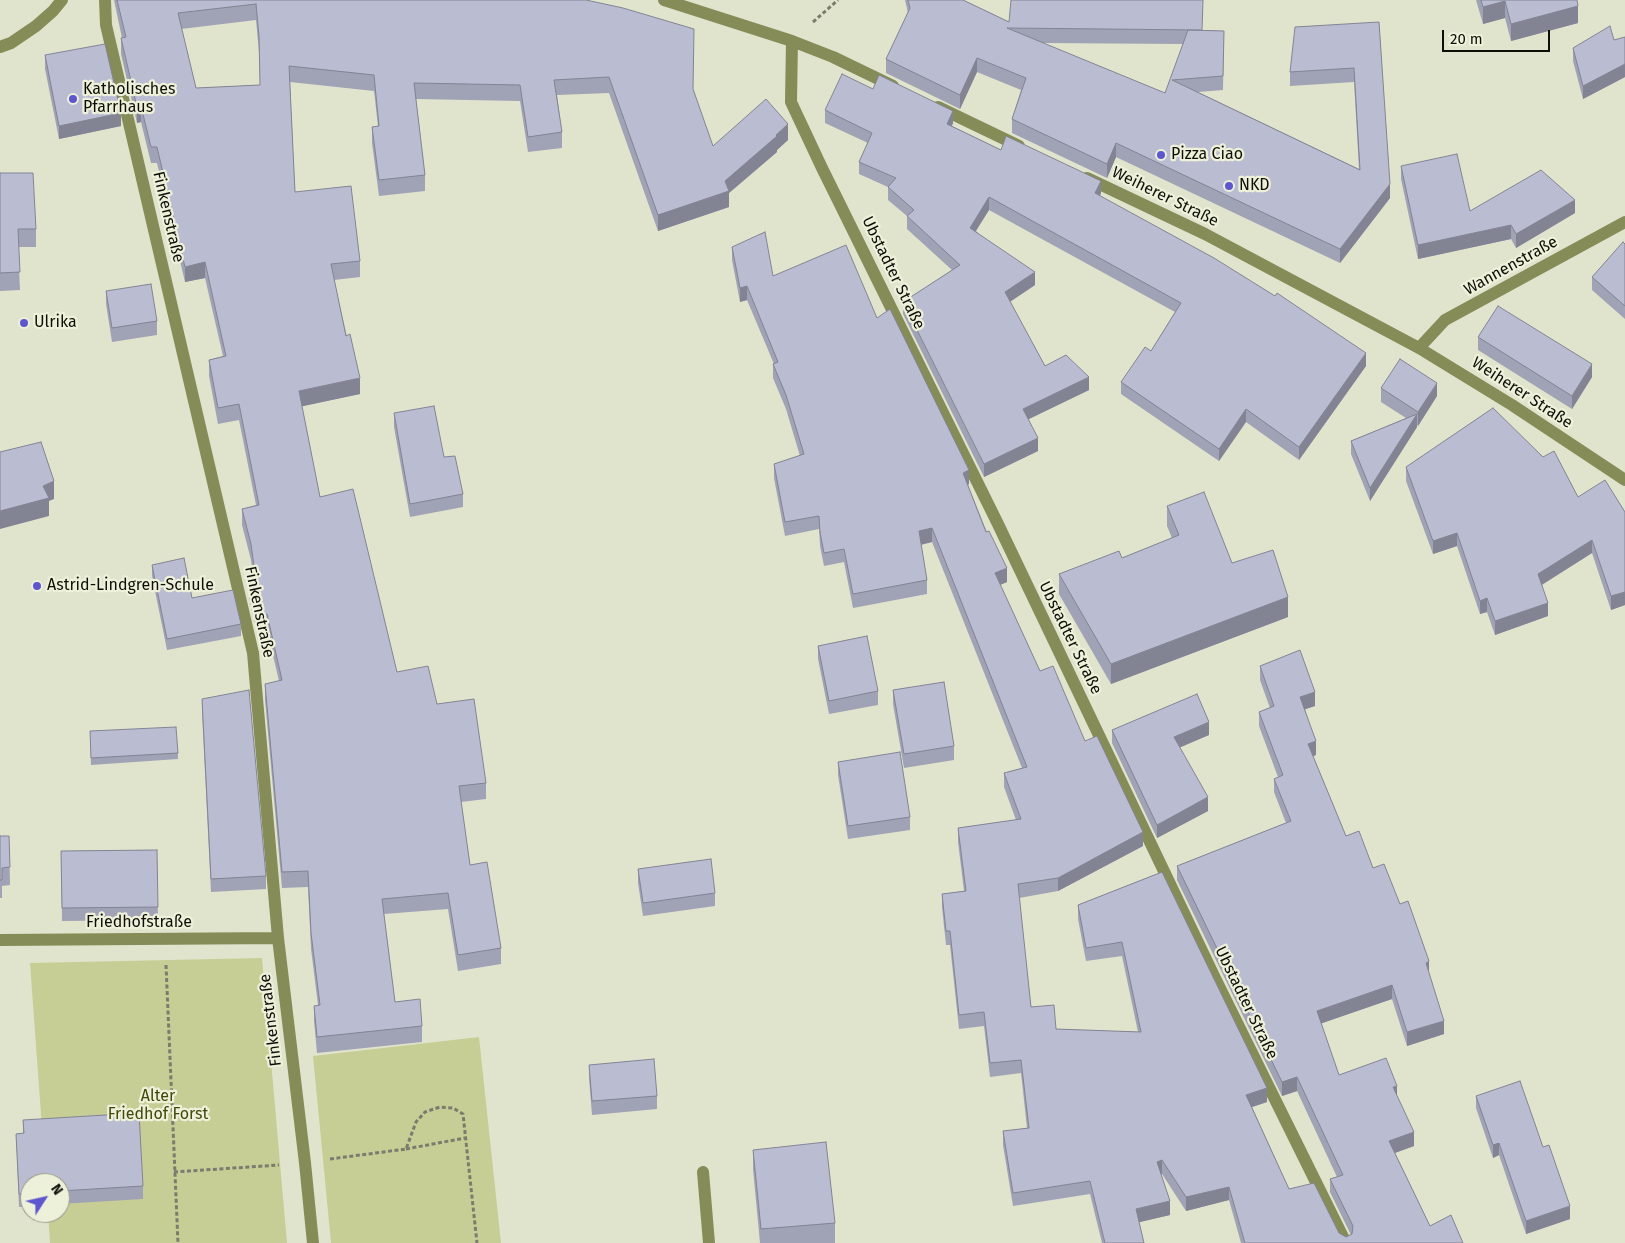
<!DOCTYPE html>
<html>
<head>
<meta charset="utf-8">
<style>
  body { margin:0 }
  #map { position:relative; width:1625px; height:1243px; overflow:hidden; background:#e0e4cd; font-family:"Fira Sans",sans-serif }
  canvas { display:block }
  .north { position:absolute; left:20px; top:1173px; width:50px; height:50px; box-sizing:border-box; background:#eef1da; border:1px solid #949686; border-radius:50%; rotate:55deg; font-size:14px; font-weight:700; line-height:20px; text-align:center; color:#0e0e07 }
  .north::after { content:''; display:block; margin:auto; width:18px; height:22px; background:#5e56ce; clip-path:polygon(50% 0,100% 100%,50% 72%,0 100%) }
  .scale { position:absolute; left:1442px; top:30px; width:108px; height:22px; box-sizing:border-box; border:2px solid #0e0e07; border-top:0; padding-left:6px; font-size:15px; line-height:18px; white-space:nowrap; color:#0e0e07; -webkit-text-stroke:4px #eef1da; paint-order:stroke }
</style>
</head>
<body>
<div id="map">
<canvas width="1625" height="1243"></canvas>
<div class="north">N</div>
<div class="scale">20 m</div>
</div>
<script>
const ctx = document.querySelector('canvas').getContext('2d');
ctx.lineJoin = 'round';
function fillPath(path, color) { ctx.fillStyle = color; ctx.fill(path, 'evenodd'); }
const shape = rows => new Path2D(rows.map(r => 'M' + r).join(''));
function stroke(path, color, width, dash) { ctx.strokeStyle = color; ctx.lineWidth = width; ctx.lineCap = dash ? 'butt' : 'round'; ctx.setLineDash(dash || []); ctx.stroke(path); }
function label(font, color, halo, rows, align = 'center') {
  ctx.font = font + ' "Fira Sans",sans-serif'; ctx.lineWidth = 4.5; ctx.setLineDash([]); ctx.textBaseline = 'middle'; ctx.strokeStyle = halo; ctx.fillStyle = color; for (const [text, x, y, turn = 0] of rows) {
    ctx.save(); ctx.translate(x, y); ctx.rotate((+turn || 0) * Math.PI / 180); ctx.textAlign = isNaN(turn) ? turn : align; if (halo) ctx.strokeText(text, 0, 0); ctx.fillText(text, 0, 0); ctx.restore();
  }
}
fillPath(shape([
  [262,958,287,1243,50,1243,48,1213,60,1213,60,1183,46,1183,30,963],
  [479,1037,501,1243,331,1243,313,1056]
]), '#c7ce95');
stroke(shape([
  [813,22,838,0],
  [166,965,178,1243],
  [406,1149,465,1138],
  [330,1159,406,1149,416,1122,425,1112,440,1107,453,1108,463,1114,477,1243],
  [174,1172,279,1165]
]), '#7a7c6d', 3, [4, 2.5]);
stroke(shape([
  [105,0,106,25,253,653,278,938,305,1163,313,1243],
  [664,0,792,41,833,57,893,86],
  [792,41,791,102,822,168,997,522,1216,980,1346,1243],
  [0,47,11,43,36,26,53,11,62,0],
  [938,107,1019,146],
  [1087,178,1205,234,1419,348,1512,405,1625,480],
  [1419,348,1445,320,1625,222],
  [0,940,278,938],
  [703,1172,709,1243]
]), '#868c58', 12);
fillPath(shape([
  [114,0,586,0,693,90,713,146,788,140,777,150,777,152,729,193,729,207,658,231,609,93,557,95,562,132,562,148,528,152,520,101,416,99,425,175,425,191,379,196,372,143,372,127,378,126,374,91,290,82,295,192,360,261,360,277,334,280,360,394,302,406,320,497,397,672,437,704,486,783,486,799,461,802,470,865,501,948,501,964,458,971,448,909,384,914,395,1002,422,1026,422,1042,317,1053,314,1021,314,1006,318,1005,311,949,308,887,282,888,265,700,265,684,279,681,267,630,257,632,249,598,249,582,254,581,251,560,242,525,242,509,256,505,239,420,218,424,209,376,209,360,223,356,205,278,185,282,157,163,151,163,141,122,137,123,121,54,121,38,122,38],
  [256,20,259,52,260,85,196,88,181,29],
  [905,0,963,0,1009,22,1224,31,1223,90,1198,92,1359,169,1354,82,1290,86,1290,72,1379,22,1390,198,1340,263,1116,157,1107,178,1012,133,1012,119,1021,90,977,72,960,109,886,73,886,59,908,13],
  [1042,43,1183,44,1165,93],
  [1476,0,1577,0,1578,23,1511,41,1505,18,1483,24],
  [1625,37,1625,77,1583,99,1573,61,1573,48,1614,40],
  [45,55,121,126,59,139,45,69],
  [873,89,953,123,952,126,1001,150,1101,193,1100,196,1366,366,1299,460,1246,422,1219,461,1121,394,1121,382,1151,351,1175,312,989,210,976,231,1035,285,1010,302,1045,366,1089,390,1028,419,1038,451,984,477,903,314,903,302,952,270,907,229,907,216,888,200,888,187,859,174,859,162,868,143,825,123,825,110],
  [1401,166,1470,211,1575,213,1516,248,1511,239,1418,259,1401,179],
  [0,173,36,229,36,247,18,247,20,290,0,291],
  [1625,244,1625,319,1592,290,1592,277],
  [732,247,773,276,877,318,969,484,968,485,1007,582,1000,585,1040,671,1085,741,1143,846,1058,891,1019,898,1031,1007,1056,1029,1138,1032,1122,956,1086,961,1078,919,1078,905,1162,872,1267,1102,1252,1107,1289,1189,1339,1233,1346,1237,1351,1235,1330,1192,1330,1179,1337,1177,1297,1091,1282,1096,1177,880,1177,866,1286,823,1274,792,1274,779,1278,777,1259,726,1259,712,1270,708,1260,680,1260,666,1315,706,1305,709,1316,755,1313,756,1346,836,1373,868,1429,974,1444,1034,1407,1046,1392,999,1321,1023,1339,1075,1397,1096,1414,1146,1395,1153,1430,1226,1463,1243,1241,1243,1229,1200,1186,1211,1162,1174,1161,1174,1170,1215,1139,1222,1144,1243,1102,1243,1090,1194,1013,1206,1003,1145,1003,1131,1027,1128,1021,1073,990,1077,984,1026,959,1029,950,945,946,945,942,907,942,894,964,891,958,842,958,828,1016,820,1004,787,1004,773,1022,768,932,542,921,545,927,580,927,594,853,608,844,562,824,566,820,546,819,529,785,536,774,478,774,464,800,456,786,409,773,378,773,364,774,364,747,300,740,302,732,260],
  [106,291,157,321,157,335,112,342,106,304],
  [1478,337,1592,377,1572,409,1478,350],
  [1381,388,1437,396,1418,426,1417,425,1417,427,1370,501,1351,454,1351,441,1406,418,1381,402],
  [394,413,444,457,463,494,463,507,410,517,394,427],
  [1406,467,1578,497,1625,512,1625,605,1611,610,1592,553,1542,585,1548,616,1495,635,1487,612,1480,614,1457,546,1433,554,1406,481],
  [1167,506,1232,563,1288,617,1111,684,1059,594,1059,574,1122,558,1172,538,1167,526],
  [152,565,192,598,241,624,241,636,167,650,152,576],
  [818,646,878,691,878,705,829,714,818,659],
  [893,690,954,746,954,760,904,768,893,704],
  [202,699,266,876,266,889,211,892,202,712],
  [1112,730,1209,735,1180,747,1208,811,1157,838,1112,743],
  [90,731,178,753,178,759,91,765],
  [838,762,910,817,910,830,848,839,838,775],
  [0,836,9,836,10,885,2,886,2,898,0,898],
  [157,850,158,920,62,921,61,851],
  [638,869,715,893,715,906,643,916,638,883],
  [589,1065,657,1096,657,1109,592,1115,589,1078],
  [1476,1096,1543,1147,1570,1219,1526,1234,1499,1155,1493,1158,1476,1108],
  [23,1120,143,1186,143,1199,60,1204,60,1183,30,1183,30,1206,19,1207,16,1134,23,1133],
  [753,1150,835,1223,835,1243,760,1243,753,1169]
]), '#a0a2b5');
fillPath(shape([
  [1505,1,1505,18,1483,24,1483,7],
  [1578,6,1578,23,1511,41,1511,24],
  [977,58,977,72,960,109,960,95],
  [1625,64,1625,77,1583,99,1583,86],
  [141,106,141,122,137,123,137,107],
  [953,111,953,123,947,136,947,124],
  [121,113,121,126,59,139,59,126],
  [788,124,788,140,777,150,777,152,729,193,729,207,658,231,658,215,725,181],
  [1116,143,1116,157,1107,178,1107,164],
  [1101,181,1101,193,1095,206,1095,193],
  [1390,184,1390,198,1340,263,1340,249],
  [989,197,989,210,970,240,970,228],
  [1575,200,1575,213,1516,248,1516,234],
  [1511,225,1511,239,1418,259,1418,245],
  [205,262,205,278,185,282,185,267],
  [1035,272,1035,285,1005,305,1005,292],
  [747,286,747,300,740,302,740,288],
  [1366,353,1366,366,1299,460,1299,447],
  [1592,364,1592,377,1572,409,1572,396],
  [1089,377,1089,390,1023,422,1023,409],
  [360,378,360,394,299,407,299,391],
  [1437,383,1437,396,1418,426,1418,412],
  [1246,409,1246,422,1219,461,1219,449],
  [1417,414,1417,427,1370,501,1370,488],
  [1038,438,1038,451,984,477,984,464],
  [969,470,969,484,963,487,963,473],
  [54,481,54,499,49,501,49,516,0,529,0,511,43,486],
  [932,528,932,542,919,545,919,531],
  [1457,533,1457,546,1433,554,1433,541],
  [1592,540,1592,553,1538,587,1538,574],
  [1007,568,1007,582,995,587,995,573],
  [1625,592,1625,605,1611,610,1611,596],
  [1288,597,1288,617,1111,684,1111,664],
  [1487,598,1487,612,1480,614,1480,601],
  [1548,603,1548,616,1495,635,1495,621],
  [1315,692,1315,706,1300,711,1300,697],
  [1209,722,1209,735,1174,750,1174,737],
  [1316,741,1316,755,1308,758,1308,744],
  [1208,797,1208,811,1157,838,1157,825],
  [1143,832,1143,846,1058,891,1058,878],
  [1429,961,1429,975,1426,963],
  [1392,985,1392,999,1317,1025,1317,1011],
  [1444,1021,1444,1034,1407,1046,1407,1032],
  [1297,1077,1297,1091,1282,1096,1282,1082],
  [1397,1086,1397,1100,1393,1087],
  [1267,1088,1267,1102,1246,1109,1246,1095],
  [1414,1132,1414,1146,1389,1155,1389,1141],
  [1499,1143,1499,1155,1493,1158,1493,1145],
  [1162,1160,1162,1174,1157,1176,1157,1162],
  [1229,1187,1229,1200,1186,1211,1186,1197],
  [1170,1201,1170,1215,1136,1223,1136,1209],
  [1570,1206,1570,1219,1526,1234,1526,1221]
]), '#828493');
const building = shape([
  [117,0,586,0,623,8,694,29,693,89,713,146,766,99,788,124,776,135,777,136,725,181,729,191,658,215,609,77,554,80,562,132,528,137,520,85,414,83,425,175,379,180,372,127,379,126,374,75,289,66,295,192,351,186,360,261,331,264,346,336,350,334,360,378,299,391,320,497,353,489,397,672,428,666,437,704,474,699,486,783,459,786,470,865,487,862,501,948,458,955,448,893,382,899,395,1002,420,999,422,1026,317,1037,314,1006,320,1005,311,933,308,871,282,872,265,684,282,680,267,614,257,617,249,582,256,581,251,544,242,509,259,505,239,404,218,408,209,360,226,356,205,262,185,267,157,147,151,147,141,106,137,107,121,38,126,37,117,0],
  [256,4,259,36,260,85,196,88,178,13,256,4],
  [908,0,963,0,1009,22,1011,0,1203,0,1202,30,1007,28,1165,93,1188,30,1224,31,1223,76,1172,80,1360,170,1354,68,1290,72,1295,27,1379,22,1390,184,1340,249,1116,143,1107,164,1012,119,1026,78,977,58,960,95,886,59,910,8,908,0],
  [1481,0,1577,0,1578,6,1511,24,1505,1,1483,7,1481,0],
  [1610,26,1614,40,1625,37,1625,64,1583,86,1573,48,1610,26],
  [105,44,121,113,59,126,45,55,105,44],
  [842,74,873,89,879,75,953,111,947,124,1001,150,1006,136,1101,181,1095,193,1214,258,1275,296,1277,293,1366,353,1299,447,1246,409,1219,449,1121,382,1145,347,1151,351,1181,303,989,197,970,228,1035,272,1005,292,1045,366,1066,355,1089,377,1023,409,1038,438,984,464,903,302,960,265,907,216,914,210,888,187,896,178,859,162,872,133,825,110,842,74],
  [1457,154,1470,211,1541,170,1575,200,1516,234,1511,225,1418,245,1401,166,1457,154],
  [0,173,33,173,36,229,18,229,20,272,0,273,0,173],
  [765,232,773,276,846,245,877,318,890,309,969,470,963,473,986,532,989,531,1007,568,995,573,1040,671,1053,666,1085,741,1097,736,1143,832,1058,878,1018,884,1031,1007,1054,1005,1056,1029,1141,1032,1122,942,1086,948,1078,905,1162,872,1267,1088,1246,1095,1289,1189,1314,1183,1339,1233,1346,1237,1352,1234,1353,1226,1330,1179,1343,1175,1297,1077,1282,1082,1177,866,1291,821,1274,779,1283,775,1259,712,1274,706,1260,666,1300,650,1315,692,1300,697,1316,741,1308,744,1346,836,1359,831,1373,868,1384,864,1400,904,1408,901,1429,961,1426,963,1444,1021,1407,1032,1392,985,1317,1011,1339,1075,1386,1058,1397,1086,1393,1087,1414,1132,1389,1141,1430,1226,1451,1215,1463,1243,1245,1243,1229,1187,1186,1197,1162,1160,1157,1162,1170,1201,1136,1209,1144,1243,1105,1243,1090,1181,1013,1193,1003,1131,1029,1128,1021,1060,990,1063,984,1012,959,1015,950,931,946,931,942,894,966,891,958,828,1021,819,1004,773,1027,767,932,528,919,531,927,580,853,594,844,549,824,553,820,532,819,516,785,522,774,464,804,454,786,395,773,364,778,362,747,286,740,288,732,247,765,232],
  [1623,242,1625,244,1625,306,1592,277,1623,242],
  [151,284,157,321,112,328,106,291,151,284],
  [1498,306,1592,364,1572,396,1478,337,1498,306],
  [1400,359,1437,383,1418,412,1381,388,1400,359],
  [434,406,444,457,455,456,463,494,410,504,394,413,434,406],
  [1493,408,1543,457,1554,451,1578,497,1605,480,1625,512,1625,592,1611,596,1592,540,1538,574,1548,603,1495,621,1487,598,1480,601,1457,533,1433,541,1406,467,1493,408],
  [1417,414,1370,488,1351,441,1417,414],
  [41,442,54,481,43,486,49,498,0,511,0,452,41,442],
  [1204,492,1232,563,1273,550,1288,597,1111,664,1059,574,1119,551,1122,558,1179,535,1167,506,1204,492],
  [184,558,192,598,233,590,241,624,167,639,152,565,184,558],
  [867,636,878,691,829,701,818,646,867,636],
  [944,682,954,746,904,754,893,690,944,682],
  [249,690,266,876,211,879,202,699,249,690],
  [1197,694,1209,722,1174,737,1208,797,1157,825,1112,730,1197,694],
  [176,727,178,753,91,758,90,731,176,727],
  [900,752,910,817,848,826,838,762,900,752],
  [0,836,9,836,10,867,2,868,2,880,0,880,0,836],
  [157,850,158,907,62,908,61,851,157,850],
  [711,859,715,893,643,903,638,869,711,859],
  [654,1059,657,1096,592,1101,589,1065,654,1059],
  [1520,1081,1543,1147,1549,1145,1570,1206,1526,1221,1499,1143,1493,1145,1476,1096,1520,1081],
  [139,1113,143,1186,60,1191,60,1183,30,1183,30,1193,19,1194,16,1134,24,1133,23,1120,139,1113],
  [826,1142,835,1223,761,1229,753,1150,826,1142]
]);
fillPath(building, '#babcd2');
stroke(building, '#828493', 1);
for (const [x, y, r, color] of [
  [73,99,5,"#5e56ce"],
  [1161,155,5,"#5e56ce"],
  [1229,186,5,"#5e56ce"],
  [24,323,5,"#5e56ce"],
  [37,586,5,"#5e56ce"]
]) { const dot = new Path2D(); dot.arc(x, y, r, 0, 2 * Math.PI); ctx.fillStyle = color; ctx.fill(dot); stroke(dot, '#eef1da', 2); }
label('16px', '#0e0e07', '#eef1da', [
  ["Katholisches",83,90],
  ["Pfarrhaus",83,108],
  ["Pizza Ciao",1171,155],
  ["NKD",1239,186],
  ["Ulrika",34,323],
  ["Astrid-Lindgren-Schule",47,586]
], 'left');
label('16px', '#0e0e07', '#eef1da', [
  ["Weiherer Straße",1165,197,26],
  ["Finkenstraße",168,217,77],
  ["Wannenstraße",1511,266,-29],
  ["Ubstadter Straße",893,273,64],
  ["Weiherer Straße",1522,393,33],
  ["Finkenstraße",259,612,78],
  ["Ubstadter Straße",1070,638,64],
  ["Friedhofstraße",139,923],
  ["Ubstadter Straße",1246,1003,64],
  ["Finkenstraße",271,1020,-97]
]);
label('16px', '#434708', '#eef1da', [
  ["Alter",158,1097],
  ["Friedhof Forst",158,1115]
]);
</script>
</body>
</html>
